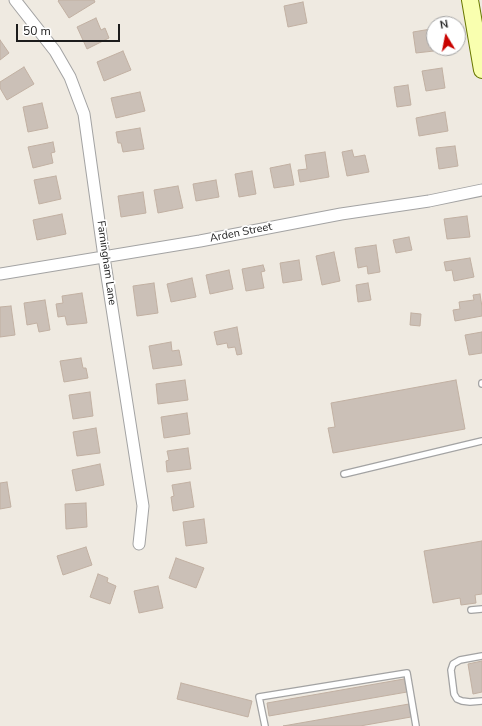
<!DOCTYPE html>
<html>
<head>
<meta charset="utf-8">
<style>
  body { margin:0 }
  #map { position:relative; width:482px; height:726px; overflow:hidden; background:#efeae1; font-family:"Nunito Sans",sans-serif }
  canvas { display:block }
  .north { position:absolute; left:426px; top:16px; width:40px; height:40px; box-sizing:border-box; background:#fff; border:1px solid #a4a4a4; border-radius:50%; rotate:350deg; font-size:11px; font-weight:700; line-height:16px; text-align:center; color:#1c1c1c }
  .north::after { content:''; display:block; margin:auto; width:14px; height:18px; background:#c90300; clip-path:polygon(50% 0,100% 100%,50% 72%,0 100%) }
  .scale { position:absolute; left:16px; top:24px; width:104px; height:18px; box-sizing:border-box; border:2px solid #1c1c1c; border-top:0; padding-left:5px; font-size:12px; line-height:14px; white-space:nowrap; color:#1c1c1c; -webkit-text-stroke:3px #fff; paint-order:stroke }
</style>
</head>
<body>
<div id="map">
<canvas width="482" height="726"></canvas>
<div class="north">N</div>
<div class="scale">50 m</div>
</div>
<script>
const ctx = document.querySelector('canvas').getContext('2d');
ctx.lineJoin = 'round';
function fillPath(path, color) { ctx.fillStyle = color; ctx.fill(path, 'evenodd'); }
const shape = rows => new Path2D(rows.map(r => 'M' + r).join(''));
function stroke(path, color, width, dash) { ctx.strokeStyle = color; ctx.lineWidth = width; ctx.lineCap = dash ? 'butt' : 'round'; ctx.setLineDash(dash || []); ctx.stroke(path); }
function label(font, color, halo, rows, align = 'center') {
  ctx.font = font + ' "Nunito Sans",sans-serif'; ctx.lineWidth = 3.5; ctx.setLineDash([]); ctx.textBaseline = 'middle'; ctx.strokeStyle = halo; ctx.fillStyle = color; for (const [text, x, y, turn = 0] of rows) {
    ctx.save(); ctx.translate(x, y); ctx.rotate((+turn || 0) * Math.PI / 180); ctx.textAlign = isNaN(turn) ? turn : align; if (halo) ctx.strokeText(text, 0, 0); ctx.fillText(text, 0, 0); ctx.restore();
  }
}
const building = shape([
  [59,0,94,0,95,2,69,18,58,1,59,0],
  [303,2,307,23,288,27,284,6,303,2],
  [96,18,101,30,105,28,109,38,87,49,77,27,96,18],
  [431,29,434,51,416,53,413,32,431,29],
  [0,40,9,53,0,60,0,40],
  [123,51,131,70,104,81,97,62,123,51],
  [24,67,34,84,7,100,0,88,0,82,24,67],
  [442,68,445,88,426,91,422,71,442,68],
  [408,85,411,105,397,107,394,87,408,85],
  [140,92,145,111,116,118,111,98,140,92],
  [42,103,48,128,28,132,23,107,42,103],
  [445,112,448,131,419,136,416,118,445,112],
  [140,128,144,149,123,152,121,143,118,143,116,132,140,128],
  [53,142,55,152,51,153,53,163,33,168,28,147,53,142],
  [455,146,458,166,439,169,436,148,455,146],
  [352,150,354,157,365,155,369,172,347,176,342,152,352,150],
  [325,152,329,177,300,182,298,170,307,169,305,155,325,152],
  [290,164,294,185,274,188,270,168,290,164],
  [252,171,256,194,239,197,235,174,252,171],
  [56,176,61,199,39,204,34,180,56,176],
  [216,180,219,197,196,201,193,184,216,180],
  [178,186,183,208,158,213,154,190,178,186],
  [143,192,146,213,121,217,118,196,143,192],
  [62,214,66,234,37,240,33,220,62,214],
  [467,216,470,237,447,239,444,219,467,216],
  [409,237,412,250,396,253,393,240,409,237],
  [376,245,380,272,368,274,367,266,358,268,355,248,376,245],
  [334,252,340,281,322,285,316,256,334,252],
  [470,258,474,277,454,281,452,270,446,271,444,262,470,258],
  [299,260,302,280,283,283,280,263,299,260],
  [263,265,265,271,261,272,264,288,246,291,242,269,263,265],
  [229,270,233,289,210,294,206,275,229,270],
  [192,278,196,297,171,302,167,284,192,278],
  [154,283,158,313,137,316,133,286,154,283],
  [368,283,371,300,358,302,356,285,368,283],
  [82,293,87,323,67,325,65,316,58,317,56,304,63,303,62,296,82,293],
  [480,294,482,307,482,316,455,321,453,310,460,309,459,302,474,300,473,295,480,294],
  [45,300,50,330,39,332,37,323,27,325,24,303,45,300],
  [11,306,15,335,0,337,0,307,11,306],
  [411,313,421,314,420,326,410,325,411,313],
  [237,327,242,354,237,355,235,347,228,348,227,343,217,345,214,332,237,327],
  [482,332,482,353,469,355,465,335,482,332],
  [171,342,172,351,179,350,182,365,153,369,149,346,171,342],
  [81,358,83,368,86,368,88,378,64,382,60,361,81,358],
  [185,380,188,400,158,404,156,384,185,380],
  [456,380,465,429,333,453,328,428,335,427,331,403,456,380],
  [90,392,93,416,73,419,69,395,90,392],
  [187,413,190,434,164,438,161,417,187,413],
  [96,428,100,453,77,456,73,432,96,428],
  [188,448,191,469,167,472,166,461,169,460,167,451,188,448],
  [100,464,104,485,76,491,72,470,100,464],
  [7,482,11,507,0,509,0,483,7,482],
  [190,482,194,507,173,511,171,497,174,496,172,485,190,482],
  [86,503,87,527,66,529,65,504,86,503],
  [204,519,207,543,186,546,183,522,204,519],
  [482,541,482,594,475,595,476,603,461,605,460,598,433,603,424,551,482,541],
  [86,547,92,565,63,575,57,556,86,547],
  [176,558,204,568,196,588,169,578,176,558],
  [98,574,108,578,107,582,116,586,110,604,90,597,98,574],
  [158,586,163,608,139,613,134,591,158,586],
  [482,661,482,692,473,694,468,664,482,661],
  [404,679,407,692,269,716,267,703,404,679],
  [181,683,252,701,248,717,177,699,181,683],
  [409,704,411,717,360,726,283,726,409,704]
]);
fillPath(building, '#cbc0b7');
stroke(building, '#c1b0a2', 1);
const lane = shape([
  [482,383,482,384],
  [344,474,482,441],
  [471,610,482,609],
  [482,656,460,660,453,664,451,670,454,694,457,699,462,701,470,702,482,701],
  [265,726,259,697,407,673,416,726]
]);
const street = shape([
  [15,0,55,51,70,77,84,114,104,257,143,506,139,544],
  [0,274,200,241,341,214,429,201,482,190]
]);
const secondary = shape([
  [470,0,482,70]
]);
stroke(lane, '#a3a3a3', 8);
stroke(street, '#a3a3a3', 13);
stroke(secondary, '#687700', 18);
stroke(lane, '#fff', 5.5);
stroke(street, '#fff', 11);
stroke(secondary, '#f9ffaf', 16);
label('11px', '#1c1c1c', '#fff', [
  ["Arden Street",241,233,-11],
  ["Farningham Lane",106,263,82]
]);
</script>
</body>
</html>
